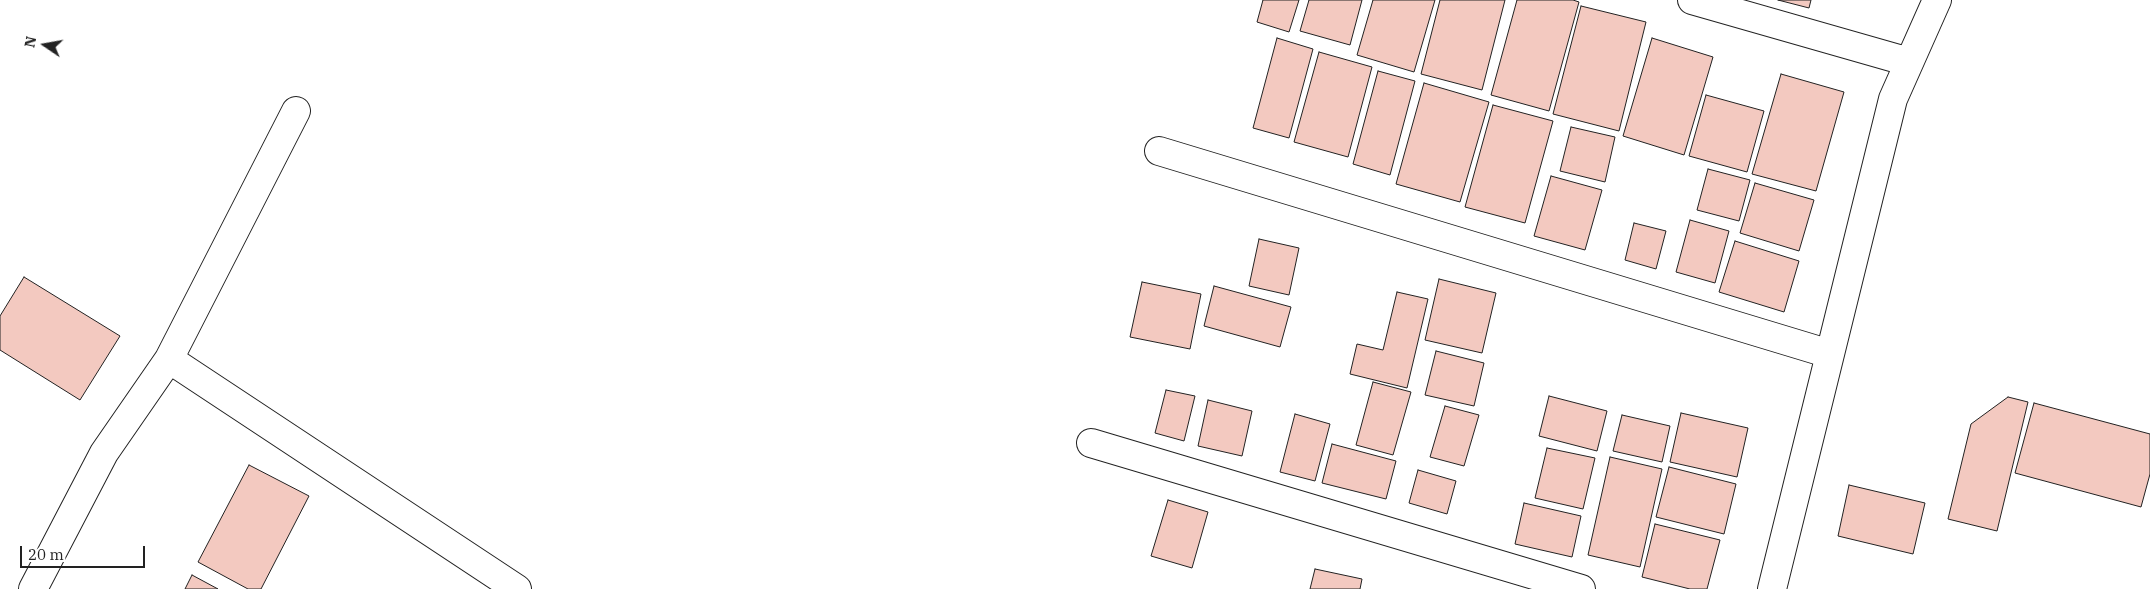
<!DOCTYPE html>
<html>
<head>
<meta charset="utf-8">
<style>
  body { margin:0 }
  #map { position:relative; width:2150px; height:589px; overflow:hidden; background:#fff; font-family:"IBM Plex Serif",serif }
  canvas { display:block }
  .north { position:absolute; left:20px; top:20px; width:50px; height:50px; -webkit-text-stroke:4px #fff; paint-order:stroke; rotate:282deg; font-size:14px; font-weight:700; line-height:20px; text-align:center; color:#222 }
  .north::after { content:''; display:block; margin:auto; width:18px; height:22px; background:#222; clip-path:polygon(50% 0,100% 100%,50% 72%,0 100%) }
  .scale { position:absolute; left:20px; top:546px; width:125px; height:22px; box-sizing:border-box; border:2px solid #222; border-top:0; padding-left:6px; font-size:15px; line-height:18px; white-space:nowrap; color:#222; -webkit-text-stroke:4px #fff; paint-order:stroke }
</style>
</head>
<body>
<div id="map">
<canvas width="2150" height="589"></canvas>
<div class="north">N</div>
<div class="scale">20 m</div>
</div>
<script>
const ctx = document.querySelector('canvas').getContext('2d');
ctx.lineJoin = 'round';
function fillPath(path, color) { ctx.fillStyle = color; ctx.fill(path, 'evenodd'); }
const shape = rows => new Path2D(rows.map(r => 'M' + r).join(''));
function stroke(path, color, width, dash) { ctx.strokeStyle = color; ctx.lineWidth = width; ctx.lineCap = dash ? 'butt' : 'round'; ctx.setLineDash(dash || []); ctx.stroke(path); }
const building = shape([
  [1263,0,1299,0,1289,32,1257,22,1263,0],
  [1309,0,1362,0,1350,45,1300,31,1309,0],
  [1373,0,1435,0,1414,72,1357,55,1373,0],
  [1440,0,1505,0,1482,90,1421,74,1440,0],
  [1517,0,1573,0,1579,2,1549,111,1491,95,1517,0],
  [1778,0,1811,0,1809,8,1778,0],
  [1581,6,1646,22,1619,131,1553,114,1581,6],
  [1277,38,1313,49,1289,138,1253,128,1277,38],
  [1652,38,1713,57,1684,155,1623,136,1652,38],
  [1319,52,1372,67,1348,157,1294,142,1319,52],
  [1378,71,1415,81,1390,175,1353,164,1378,71],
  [1781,74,1844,92,1816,191,1752,174,1781,74],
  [1424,83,1489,102,1460,202,1396,184,1424,83],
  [1706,95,1764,111,1747,172,1689,156,1706,95],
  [1493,105,1553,121,1525,223,1465,207,1493,105],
  [1571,127,1615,137,1605,182,1560,171,1571,127],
  [1708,169,1750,180,1739,221,1697,210,1708,169],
  [1551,176,1602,190,1585,250,1534,236,1551,176],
  [1755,183,1814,200,1799,251,1740,233,1755,183],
  [1690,220,1729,231,1715,283,1676,272,1690,220],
  [1634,223,1666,231,1656,269,1625,260,1634,223],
  [1259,239,1299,248,1289,295,1249,286,1259,239],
  [1735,241,1799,261,1784,312,1719,292,1735,241],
  [24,277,120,336,80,400,0,350,0,316,24,277],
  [1439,279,1496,293,1482,353,1425,340,1439,279],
  [1142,282,1201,294,1190,349,1130,337,1142,282],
  [1214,286,1291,307,1280,347,1204,326,1214,286],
  [1397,292,1428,299,1407,388,1350,374,1357,344,1383,350,1397,292],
  [1436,351,1484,363,1474,406,1425,395,1436,351],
  [1373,382,1411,392,1393,455,1356,445,1373,382],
  [1166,390,1195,396,1184,441,1155,433,1166,390],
  [1549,396,1607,411,1597,451,1539,436,1549,396],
  [2008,397,2028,402,1997,531,1948,519,1971,424,2008,397],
  [1208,400,1252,411,1242,456,1198,446,1208,400],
  [2034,403,2150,434,2150,474,2141,507,2015,473,2034,403],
  [1445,406,1479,415,1464,466,1430,457,1445,406],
  [1681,413,1748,428,1737,477,1670,462,1681,413],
  [1295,414,1330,424,1315,481,1280,472,1295,414],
  [1622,415,1670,426,1662,462,1613,451,1622,415],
  [1332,444,1396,461,1386,499,1322,483,1332,444],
  [1547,448,1595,458,1583,509,1535,498,1547,448],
  [1610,457,1662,469,1640,567,1588,555,1610,457],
  [249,465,309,496,261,589,248,589,198,562,249,465],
  [1669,467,1736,484,1724,534,1656,517,1669,467],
  [1418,470,1456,481,1447,514,1409,503,1418,470],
  [1849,485,1925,503,1913,554,1838,536,1849,485],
  [1168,500,1208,512,1192,568,1151,556,1168,500],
  [1524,503,1581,516,1572,557,1515,544,1524,503],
  [1655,524,1720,540,1707,589,1690,589,1642,577,1655,524],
  [1315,569,1362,579,1360,589,1310,589,1315,569],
  [192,575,218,589,185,589,192,575]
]);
fillPath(building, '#f3c9c0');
stroke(building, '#222', 1);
const minor = shape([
  [1692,0,1909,62],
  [1159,151,1830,354],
  [169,359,296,111],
  [1091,443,1581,589],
  [33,589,104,453,169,359,517,589],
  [1772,589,1893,99,1937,0]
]);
stroke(minor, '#222', 30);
stroke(minor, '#fff', 28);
</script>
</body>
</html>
